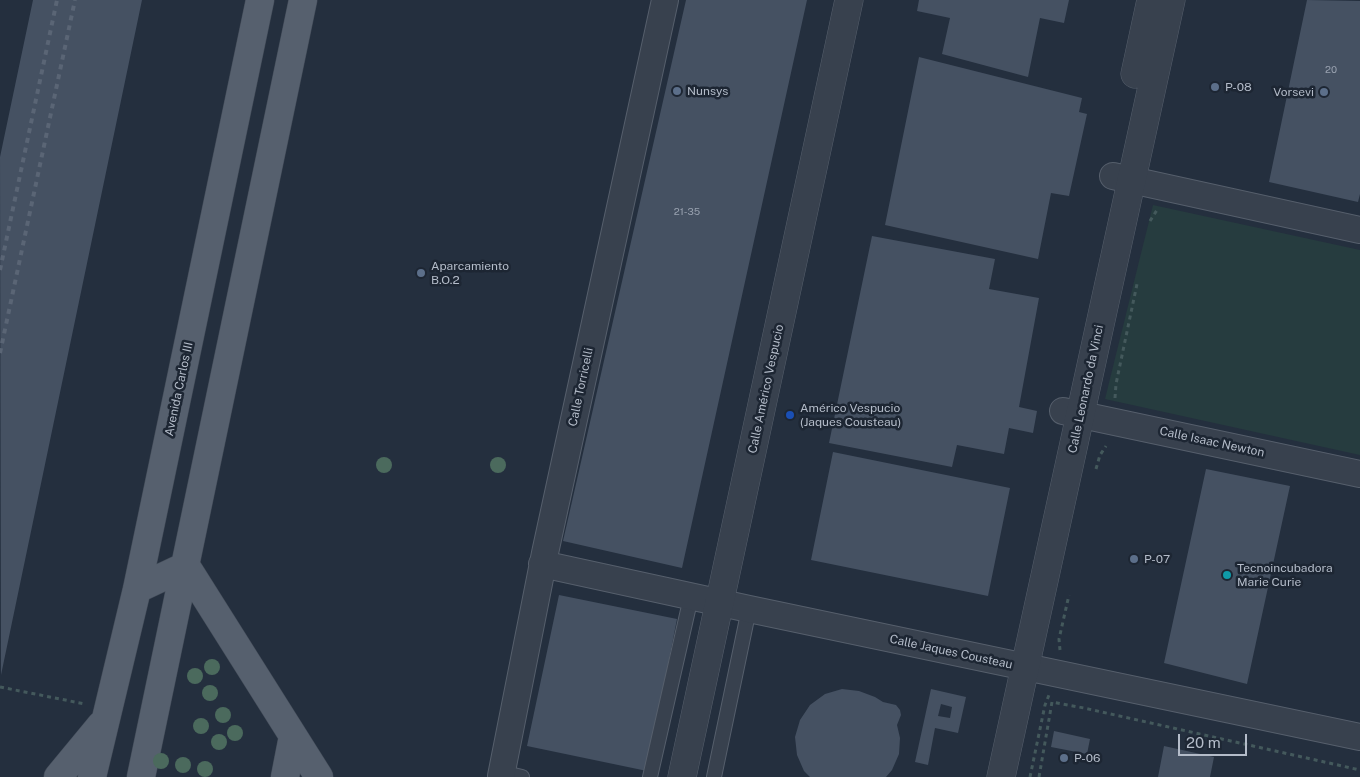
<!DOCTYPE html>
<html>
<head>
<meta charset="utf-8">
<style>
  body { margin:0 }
  #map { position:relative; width:1360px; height:777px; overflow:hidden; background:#242f3e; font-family:"Public Sans",sans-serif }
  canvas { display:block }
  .scale { position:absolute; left:1178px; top:734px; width:69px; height:22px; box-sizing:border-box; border:2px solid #b4bcc9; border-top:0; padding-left:6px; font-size:15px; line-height:18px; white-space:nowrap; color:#b4bcc9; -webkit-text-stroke:4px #1d2633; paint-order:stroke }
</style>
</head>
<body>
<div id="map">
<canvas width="1360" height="777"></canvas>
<div class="scale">20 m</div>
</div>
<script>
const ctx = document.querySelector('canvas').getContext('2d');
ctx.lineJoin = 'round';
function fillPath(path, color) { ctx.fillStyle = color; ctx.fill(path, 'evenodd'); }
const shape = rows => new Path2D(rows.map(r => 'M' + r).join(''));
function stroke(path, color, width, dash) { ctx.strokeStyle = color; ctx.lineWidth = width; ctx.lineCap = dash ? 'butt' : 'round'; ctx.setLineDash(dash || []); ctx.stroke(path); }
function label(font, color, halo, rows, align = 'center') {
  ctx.font = font + ' "Public Sans",sans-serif'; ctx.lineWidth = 5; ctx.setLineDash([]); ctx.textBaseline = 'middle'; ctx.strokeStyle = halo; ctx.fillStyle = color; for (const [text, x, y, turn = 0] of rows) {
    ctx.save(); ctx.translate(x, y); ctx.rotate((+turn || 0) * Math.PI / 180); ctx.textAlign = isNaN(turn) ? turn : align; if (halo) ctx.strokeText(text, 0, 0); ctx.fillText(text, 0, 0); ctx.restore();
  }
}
fillPath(shape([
  [1153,205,1360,250,1360,455,1105,399]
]), '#263c3f');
fillPath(shape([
  [33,0,142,0,1,675,0,157],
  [686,0,807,0,682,568,563,541],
  [919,0,1069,0,1064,23,1040,18,1028,77,942,54,950,18,917,11],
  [1307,0,1360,1,1360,194,1358,202,1269,182],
  [919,57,1082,98,1079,112,1087,114,1069,196,1051,193,1038,259,885,225],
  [872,236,995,259,989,289,1039,298,1019,407,1037,411,1033,433,1009,428,1004,454,957,445,952,467,829,443],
  [833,452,1010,488,988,596,811,560],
  [1206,469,1290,486,1247,684,1164,663],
  [559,595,677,619,647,771,527,746],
  [842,689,859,691,875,697,883,702,896,705,900,710,901,715,897,725,900,738,899,754,892,770,886,777,810,777,804,771,797,755,795,737,800,720,810,705,825,694],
  [931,689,966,697,958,733,935,728,928,765,915,762],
  [941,704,952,707,950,718,938,716],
  [1054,731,1090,739,1087,754,1051,747],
  [1164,746,1214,757,1210,777,1158,777]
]), '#455162');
const service = shape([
  [501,772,522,777],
  [650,777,691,597],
  [714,777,749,609]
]);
const minor = shape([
  [1113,176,1360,230],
  [1063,411,1360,474],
  [542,564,749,609,1360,737],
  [501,776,545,553,665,0]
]);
const tertiary = shape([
  [1135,74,1151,0],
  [682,777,849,0],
  [1001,777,1171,0]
]);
const primary = shape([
  [137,589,186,566,319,777],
  [58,777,101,725],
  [92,777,137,589,260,0],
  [141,777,303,0],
  [285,777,293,736]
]);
stroke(service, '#565f6c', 16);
stroke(minor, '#565f6c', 28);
stroke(tertiary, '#565f6c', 29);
stroke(primary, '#414a57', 29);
stroke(shape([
  [1150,221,1157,210],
  [1115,398,1116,384,1137,284],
  [1096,469,1100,455,1106,446],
  [1060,650,1059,639,1069,595],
  [0,687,85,704],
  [1030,777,1045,705,1049,695],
  [1039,777,1052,702,1084,708,1360,770]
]), '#44595c', 3, [4, 4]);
stroke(service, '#38414e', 14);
stroke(minor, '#38414e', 26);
stroke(tertiary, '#38414e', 28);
stroke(primary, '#56606e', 28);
stroke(shape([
  [0,270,57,0],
  [0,353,75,0]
]), '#5a6575', 4, [5, 5]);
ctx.fillStyle = '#4b6a5d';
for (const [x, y] of [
  [384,465],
  [498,465],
  [212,667],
  [195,676],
  [210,693],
  [223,715],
  [201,726],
  [235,733],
  [219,742],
  [161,761],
  [183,765],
  [205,769]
]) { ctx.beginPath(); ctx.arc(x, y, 8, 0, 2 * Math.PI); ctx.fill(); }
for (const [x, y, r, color] of [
  [1215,87,5,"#5c6f8a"],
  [677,91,5,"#5c6f8a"],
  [1324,92,5,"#5c6f8a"],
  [421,273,5,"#5c6f8a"],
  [790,415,5,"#1a4fb4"],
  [1134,559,5,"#5c6f8a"],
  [1227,575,5,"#0f9aa8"],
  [1064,758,5,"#5c6f8a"]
]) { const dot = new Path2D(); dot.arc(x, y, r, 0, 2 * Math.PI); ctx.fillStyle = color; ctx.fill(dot); stroke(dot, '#1d2633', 2); }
label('10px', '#98a1af', null, [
  ["20",1331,70],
  ["21-35",687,212]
]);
label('12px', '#b4bcc9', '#1d2633', [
  ["P-08",1225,87],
  ["Nunsys",687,91],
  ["Vorsevi",1314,92,"right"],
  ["Aparcamiento",431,266],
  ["B.O.2",431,280],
  ["Américo Vespucio",800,408],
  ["(Jaques Cousteau)",800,422],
  ["P-07",1144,559],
  ["Tecnoincubadora",1237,568],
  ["Marie Curie",1237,582],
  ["P-06",1074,758]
], 'left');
label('12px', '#b4bcc9', '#1d2633', [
  ["Calle Torricelli",581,387,-78],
  ["Avenida Carlos III",179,389,-78],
  ["Calle Américo Vespucio",766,389,-78],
  ["Calle Leonardo da Vinci",1086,389,-78],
  ["Calle Isaac Newton",1212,442,12],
  ["Calle Jaques Cousteau",951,652,12]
]);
</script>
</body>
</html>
